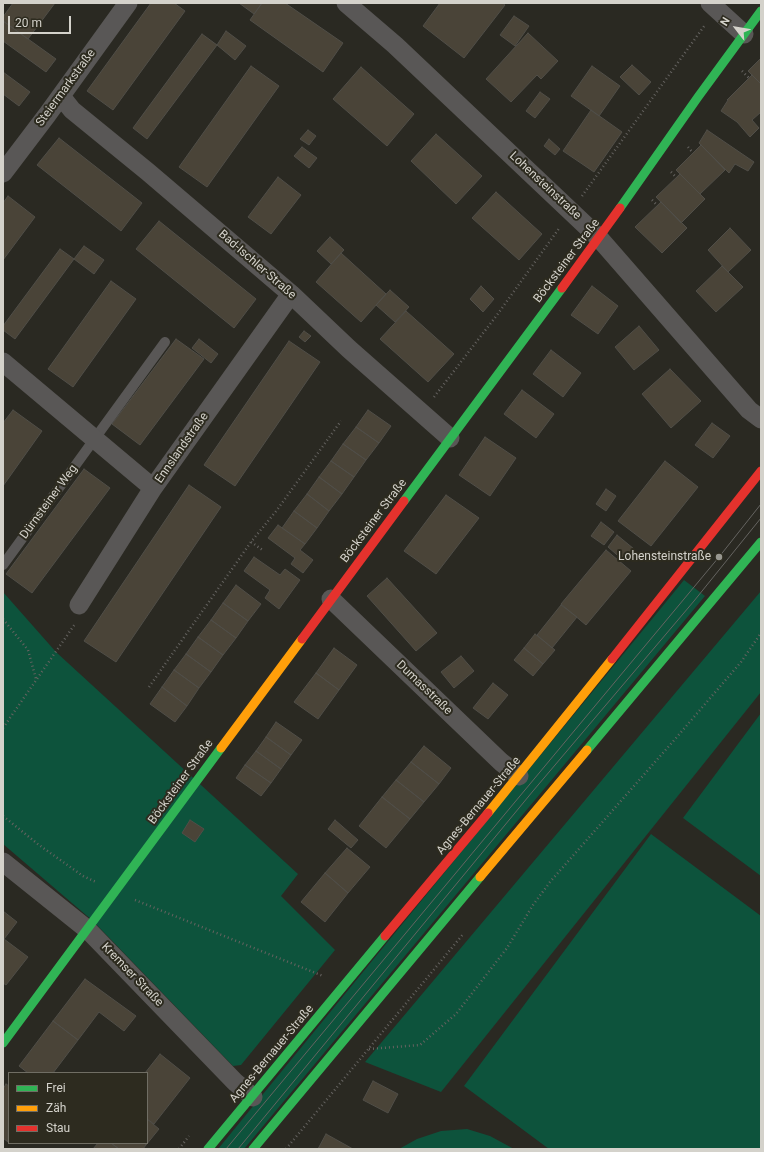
<!DOCTYPE html>
<html>
<head>
<meta charset="utf-8">
<style>
  body { margin:0 }
  #map { position:relative; width:764px; height:1152px; overflow:hidden; background:#2a2922; font-family:Roboto,sans-serif }
  canvas { display:block }
  .frame { position:absolute; inset:0; border:4px solid #d4d2cb; pointer-events:none }
  .legend { position:absolute; left:8px; top:1072px; width:140px; height:72px; box-sizing:border-box; background:#2d2b1f; border:1px solid #706e64; margin:0; padding:5px 7px; list-style:none; font-size:12px; color:#d4d2cb }
  .legend li { display:flex; align-items:center; gap:8px; height:20px }
  .legend b { width:20px; border:1px solid #706e64 }
  .north { position:absolute; left:716px; top:8px; width:40px; height:40px; -webkit-text-stroke:3px #2d2b1f; paint-order:stroke; rotate:301deg; font-size:11px; font-weight:700; line-height:16px; text-align:center; color:#d4d2cb }
  .north::after { content:''; display:block; margin:auto; width:14px; height:18px; background:#d4d2cb; clip-path:polygon(50% 0,100% 100%,50% 72%,0 100%) }
  .scale { position:absolute; left:8px; top:16px; width:63px; height:18px; box-sizing:border-box; border:2px solid #d4d2cb; border-top:0; padding-left:5px; font-size:12px; line-height:14px; white-space:nowrap; color:#d4d2cb; -webkit-text-stroke:3px #2d2b1f; paint-order:stroke }
</style>
</head>
<body>
<div id="map">
<canvas width="764" height="1152"></canvas>
<div class="frame"></div>
<ul class="legend">
<li><b style="height:5px;background:#30b455"></b>Frei</li>
<li><b style="height:5px;background:#ff9f0a"></b>Zäh</li>
<li><b style="height:5px;background:#e5322d"></b>Stau</li>
</ul>
<div class="north">N</div>
<div class="scale">20 m</div>
</div>
<script>
const ctx = document.querySelector('canvas').getContext('2d');
ctx.lineJoin = 'round';
function fillPath(path, color) { ctx.fillStyle = color; ctx.fill(path, 'evenodd'); }
const shape = rows => new Path2D(rows.map(r => 'M' + r).join(''));
function stroke(path, color, width, dash) { ctx.strokeStyle = color; ctx.lineWidth = width; ctx.lineCap = dash ? 'butt' : 'round'; ctx.setLineDash(dash || []); ctx.stroke(path); }
function label(font, color, halo, rows, align = 'center') {
  ctx.font = font + ' Roboto,sans-serif'; ctx.lineWidth = 4; ctx.setLineDash([]); ctx.textBaseline = 'middle'; ctx.strokeStyle = halo; ctx.fillStyle = color; for (const [text, x, y, turn = 0] of rows) {
    ctx.save(); ctx.translate(x, y); ctx.rotate((+turn || 0) * Math.PI / 180); ctx.textAlign = isNaN(turn) ? turn : align; if (halo) ctx.strokeText(text, 0, 0); ctx.fillText(text, 0, 0); ctx.restore();
  }
}
fillPath(shape([
  [684,580,705,596,244,1149,218,1149],
  [761,591,761,692,441,1092,365,1062],
  [3,592,56,652,298,874,281,896,335,950,241,1065,233,1066,93,921,3,844],
  [761,713,761,876,683,818],
  [651,834,761,916,761,1149,549,1149,464,1086],
  [467,1129,490,1136,514,1149,399,1149,417,1139,441,1131]
]), '#0d533c');
const building = shape([
  [13,3,55,3,28,39,3,21,3,17,13,3],
  [151,3,174,3,185,11,113,110,87,91,151,3],
  [239,3,262,3,254,14,239,3],
  [262,3,285,3,343,43,323,72,250,20,262,3],
  [440,3,502,3,505,5,464,58,423,26,440,3],
  [514,16,529,26,515,46,500,35,514,16],
  [3,21,56,59,46,72,3,41,3,21],
  [226,31,246,46,235,60,217,45,226,31],
  [528,33,558,61,541,79,537,75,511,102,486,79,528,33],
  [202,34,217,45,147,139,133,128,202,34],
  [761,58,761,84,748,71,761,58],
  [632,65,651,82,639,95,620,77,632,65],
  [251,66,279,86,207,187,179,167,251,66],
  [592,66,620,86,599,116,571,96,592,66],
  [361,67,414,114,387,146,333,99,361,67],
  [3,72,30,92,19,106,3,94,3,72],
  [752,75,761,84,761,112,752,120,759,128,750,137,737,122,721,111,728,100,727,100,752,75],
  [540,92,550,99,535,118,526,111,540,92],
  [591,110,622,132,594,172,563,151,591,110],
  [308,130,316,136,309,145,300,139,308,130],
  [707,130,754,162,748,171,735,164,729,173,699,143,707,130],
  [436,134,482,176,456,204,411,161,436,134],
  [59,138,142,203,121,231,37,165,59,138],
  [549,139,560,149,555,155,544,146,549,139],
  [701,145,725,170,700,194,676,170,701,145],
  [302,147,317,158,309,168,294,156,302,147],
  [680,174,705,199,681,223,656,197,680,174],
  [278,177,301,195,271,234,248,217,278,177],
  [496,192,542,234,519,260,472,218,496,192],
  [8,196,35,217,3,260,3,203,8,196],
  [661,202,687,228,662,253,635,227,661,202],
  [159,221,256,299,234,328,136,249,159,221],
  [730,228,751,250,728,272,708,250,730,228],
  [330,237,344,250,331,264,317,251,330,237],
  [84,246,104,260,94,274,74,259,84,246],
  [60,249,74,259,15,339,3,330,3,326,60,249],
  [341,253,386,294,361,322,316,282,341,253],
  [722,266,743,287,716,312,696,291,722,266],
  [111,281,136,299,73,387,48,369,111,281],
  [481,286,494,299,483,312,470,299,481,286],
  [592,286,618,306,598,334,571,315,592,286],
  [390,290,409,307,395,322,376,305,390,290],
  [406,311,454,354,428,382,380,339,406,311],
  [639,326,659,350,634,370,615,347,639,326],
  [304,331,311,336,305,342,299,337,304,331],
  [176,339,204,359,140,445,112,424,176,339],
  [199,339,218,354,211,363,192,348,199,339],
  [289,341,320,362,235,486,204,465,289,341],
  [551,350,581,373,563,397,533,374,551,350],
  [670,369,701,401,671,428,642,394,670,369],
  [522,390,554,414,536,438,504,414,522,390],
  [13,410,42,431,3,486,3,423,13,410],
  [368,410,391,426,379,443,356,427,368,410],
  [712,423,730,436,713,458,695,445,712,423],
  [356,427,379,443,366,460,343,444,356,427],
  [485,437,516,458,490,496,459,475,485,437],
  [343,444,366,460,354,477,331,461,343,444],
  [331,461,354,477,342,494,319,477,331,461],
  [665,461,698,487,651,546,618,521,665,461],
  [84,469,110,488,32,593,6,574,84,469],
  [319,477,342,494,329,511,307,494,319,477],
  [189,485,221,507,116,662,84,641,189,485],
  [606,489,616,496,606,511,596,504,606,489],
  [307,494,329,511,317,528,294,511,307,494],
  [446,495,479,518,436,574,404,551,446,495],
  [294,511,317,528,305,544,282,528,294,511],
  [601,522,614,532,604,545,591,536,601,522],
  [278,525,305,544,300,550,313,560,303,573,291,564,295,558,268,538,278,525],
  [617,535,634,549,624,561,608,547,617,535],
  [606,550,631,571,586,625,561,604,606,550],
  [254,557,280,575,285,569,300,580,279,609,265,598,270,590,244,571,254,557],
  [387,578,437,633,416,651,367,596,387,578],
  [236,585,261,604,248,621,223,603,236,585],
  [223,603,248,621,236,638,211,620,223,603],
  [561,605,577,617,552,648,537,635,561,605],
  [211,620,236,638,223,655,198,637,211,620],
  [535,634,555,650,543,664,524,648,535,634],
  [198,637,223,655,211,672,186,654,198,637],
  [334,648,357,665,339,690,316,673,334,648],
  [524,648,543,664,533,676,514,660,524,648],
  [186,654,211,672,199,688,174,670,186,654],
  [461,656,474,671,454,688,441,672,461,656],
  [174,670,199,688,187,706,162,687,174,670],
  [316,673,339,690,318,719,294,702,316,673],
  [493,683,508,695,488,719,473,708,493,683],
  [162,687,187,706,175,722,150,704,162,687],
  [276,722,302,740,291,755,266,737,276,722],
  [266,737,291,755,281,769,256,751,266,737],
  [424,746,451,768,439,784,411,762,424,746],
  [256,751,281,769,271,783,245,765,256,751],
  [411,762,439,784,424,802,396,780,411,762],
  [245,765,271,783,261,796,236,778,245,765],
  [396,780,424,802,410,819,382,797,396,780],
  [382,797,410,819,386,848,359,826,382,797],
  [190,820,204,829,195,842,182,833,190,820],
  [335,820,358,840,351,848,328,829,335,820],
  [347,848,370,867,348,893,325,873,347,848],
  [325,873,348,893,325,922,301,902,325,873],
  [3,911,17,922,4,939,28,957,6,985,3,983,3,911],
  [85,979,136,1016,124,1031,99,1012,78,1040,53,1021,85,979],
  [53,1021,78,1040,53,1073,28,1073,19,1066,53,1021],
  [160,1054,190,1078,154,1124,147,1119,147,1073,145,1073,160,1054],
  [373,1081,398,1094,388,1113,363,1100,373,1081],
  [6,1084,9,1086,8,1142,3,1138,3,1089,6,1084],
  [147,1119,159,1129,146,1145,144,1143,147,1143,147,1119],
  [326,1134,353,1149,318,1149,326,1134],
  [98,1143,111,1143,119,1149,93,1149,98,1143],
  [111,1143,144,1143,146,1145,143,1149,119,1149,111,1143]
]);
fillPath(building, '#4a4438');
stroke(building, '#504e48', 1);
stroke(shape([
  [742,71,749,78],
  [688,147,693,153],
  [671,172,676,177],
  [582,196,705,25],
  [652,200,657,205],
  [434,397,497,315,560,227],
  [251,542,264,551],
  [3,619,28,650,36,679],
  [149,687,251,542,277,510,341,421],
  [3,728,75,624],
  [3,816,39,845,83,876,96,882],
  [135,900,323,976],
  [369,1049,420,1045,456,1014,507,948,533,905,550,882,676,738,741,662,761,633],
  [179,1149,189,1136],
  [286,1149,464,933]
]), '#656360', 2.5, [1, 3]);
stroke(shape([
  [3,565,165,342]
]), '#595756', 10);
stroke(shape([
  [346,3,395,45,599,238,749,410,761,419],
  [710,3,744,34],
  [61,96,72,110,148,172,291,294,349,349,450,438],
  [3,173,47,115,128,3],
  [3,362,153,488],
  [331,599,501,762,519,776],
  [79,605,153,488,291,294],
  [3,862,88,930,235,1082,253,1097]
]), '#595756', 19);
stroke(shape([
  [620,208,698,97,761,11],
  [404,501,562,288],
  [587,750,761,542],
  [3,1043,221,748],
  [208,1149,385,936],
  [253,1149,480,877]
]), '#30b455', 9);
stroke(shape([
  [221,748,302,639],
  [488,813,612,659],
  [480,877,587,750]
]), '#ff9f0a', 9);
stroke(shape([
  [562,288,620,208],
  [302,639,404,501],
  [612,659,761,471],
  [385,936,488,813]
]), '#e5322d', 9);
stroke(shape([
  [226,1149,719,557,761,504],
  [238,1149,533,791,694,601,761,518]
]), '#656461', 1);
for (const [x, y, r, color] of [
  [719,557,4,"#989790"]
]) { const dot = new Path2D(); dot.arc(x, y, r, 0, 2 * Math.PI); ctx.fillStyle = color; ctx.fill(dot); stroke(dot, '#2d2b1f', 1.5); }
label('12px', '#d4d2cb', '#2d2b1f', [
  ["Steiermarkstraße",66,88,-54],
  ["Lohensteinstraße",545,186,43],
  ["Böcksteiner Straße",567,261,-53],
  ["Bad-Ischler-Straße",257,265,41],
  ["Ennslandstraße",182,448,-55],
  ["Dürnsteiner Weg",49,502,-54],
  ["Böcksteiner Straße",374,521,-53],
  ["Dumasstraße",424,688,44],
  ["Böcksteiner Straße",181,782,-54],
  ["Agnes-Bernauer-Straße",479,806,-50],
  ["Kremser Straße",132,975,46],
  ["Agnes-Bernauer-Straße",272,1054,-50]
]);
label('12px', '#d4d2cb', '#2d2b1f', [
  ["Lohensteinstraße",711,557]
], 'right');
</script>
</body>
</html>
